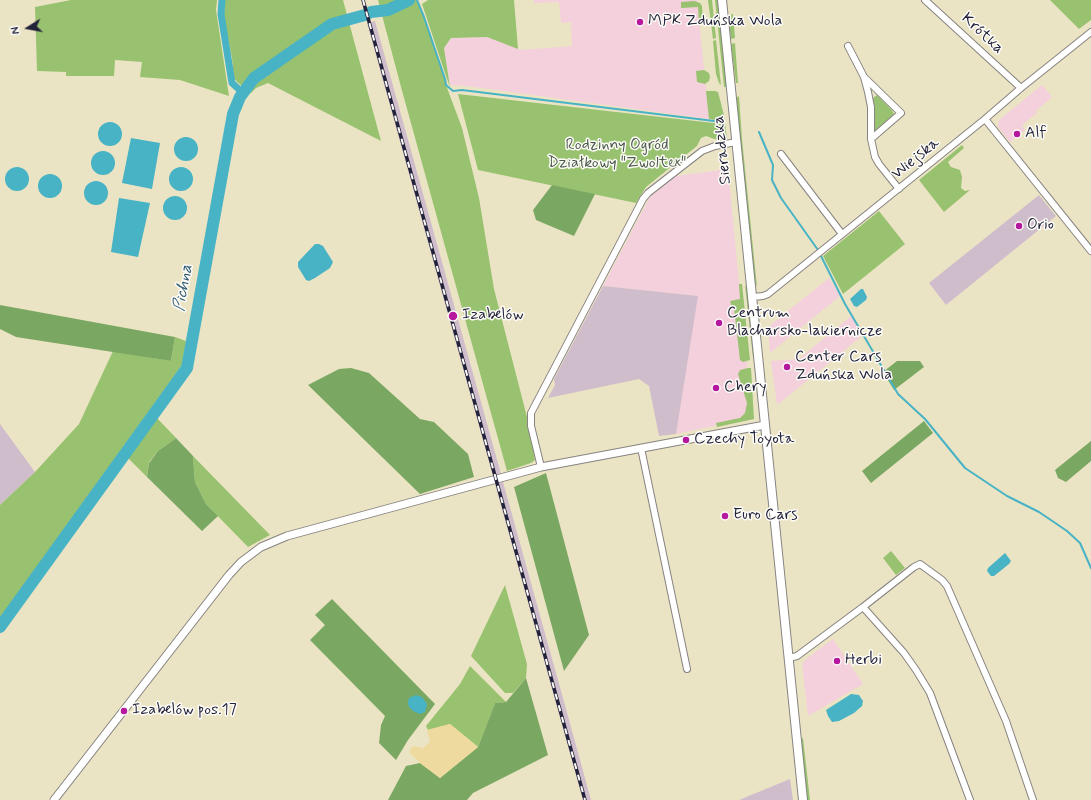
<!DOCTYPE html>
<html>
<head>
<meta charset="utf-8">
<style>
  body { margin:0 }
  #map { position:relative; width:1091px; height:800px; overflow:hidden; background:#ebe4c4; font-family:Mynerve,sans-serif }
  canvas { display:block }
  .north { position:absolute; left:8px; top:8px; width:40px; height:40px; -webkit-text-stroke:3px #fdfcf7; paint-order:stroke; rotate:259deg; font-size:11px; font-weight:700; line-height:16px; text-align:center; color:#22223b }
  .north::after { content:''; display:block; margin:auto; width:14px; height:18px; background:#22223b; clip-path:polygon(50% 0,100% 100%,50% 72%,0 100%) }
</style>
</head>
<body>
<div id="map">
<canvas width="1091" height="800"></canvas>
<div class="north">N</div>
</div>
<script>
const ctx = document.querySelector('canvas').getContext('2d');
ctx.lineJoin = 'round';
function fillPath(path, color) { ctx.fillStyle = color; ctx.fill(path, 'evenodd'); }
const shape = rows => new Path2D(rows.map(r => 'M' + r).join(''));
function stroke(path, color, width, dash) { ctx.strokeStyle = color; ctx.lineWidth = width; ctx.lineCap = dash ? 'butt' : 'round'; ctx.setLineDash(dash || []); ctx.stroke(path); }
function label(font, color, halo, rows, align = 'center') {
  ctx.font = font + ' Mynerve,sans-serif'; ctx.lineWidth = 3; ctx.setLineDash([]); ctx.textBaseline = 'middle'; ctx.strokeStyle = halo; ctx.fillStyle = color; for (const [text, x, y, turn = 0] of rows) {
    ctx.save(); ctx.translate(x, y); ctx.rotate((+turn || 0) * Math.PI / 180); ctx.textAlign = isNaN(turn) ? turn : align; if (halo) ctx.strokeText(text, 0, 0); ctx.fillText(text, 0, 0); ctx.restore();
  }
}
fillPath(shape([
  [534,0,697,0,709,119,467,86,450,85,444,48,451,38,487,37,522,50,572,46,571,22,561,23,559,2,534,3],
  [1042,85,1052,97,1036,111,1037,113,1022,125,1025,130,1010,142,998,127,999,120],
  [728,169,752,418,676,434,697,296,603,286,650,197,676,176],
  [829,278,840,296,770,353,768,327],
  [851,316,862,336,777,405,771,361,799,359],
  [833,639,863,684,808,716,802,664,806,659]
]), '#f4cfdc');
fillPath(shape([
  [375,21,501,474,493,476,367,23],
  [1039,195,1056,216,946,305,929,283],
  [603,286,698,296,676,434,659,436,649,386,639,379,548,398,555,385,554,379],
  [0,424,35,472,0,505],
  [503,482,566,709,591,800,583,800,495,484],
  [790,779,793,800,739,800]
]), '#d0bdcc');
fillPath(shape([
  [71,0,217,0,216,10,229,96,180,80,140,77,142,62,115,60,114,76,66,76,66,72,37,71,35,7],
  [225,0,343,0,381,141,268,83,256,88,251,93,237,82,234,78,232,58,223,13],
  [378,0,417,0,424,17,445,79,446,85,462,128,479,198,494,289,527,417,535,460,531,463,507,471,401,87],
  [428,0,514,0,518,49,487,37,451,38,444,48,450,87,447,79,422,4],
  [708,0,712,0,716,38,713,39],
  [715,0,718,0,727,87,724,87],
  [1050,0,1091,0,1091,20,1079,29],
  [694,1,700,3,702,6,703,23,699,24,698,7,681,8,681,2],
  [733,14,735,38,731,39,728,16,729,15],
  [716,40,721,85,719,83,716,74,713,41],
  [735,43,738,83,736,83,731,44],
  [704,70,709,73,710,77,709,81,705,84,697,82,696,71],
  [706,91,715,91,718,92,724,115,727,139,720,141,706,136,701,138,697,146,646,187,636,203,478,170,458,94,722,124,722,121,709,119],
  [877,95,892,110,894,114,875,131,873,98],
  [739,96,742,139,757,287,755,282,736,98],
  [962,145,964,148,948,162,951,167,960,170,962,177,961,188,965,191,970,190,944,212,919,180],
  [879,211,905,244,843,294,823,256],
  [739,284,742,284,750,360,743,362,740,360,734,308,732,308,730,301,740,299],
  [745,285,747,289,754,356,753,358],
  [175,337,186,341,182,365,0,618,0,505,35,472,79,424,113,351,171,361],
  [748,368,751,368,754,419,717,427,716,423,740,418,745,413,747,403,738,374,740,370],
  [156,417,176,438,158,451,149,462,147,477,128,458],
  [193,456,270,535,248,547,206,504,195,482],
  [891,551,905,568,896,575,883,558],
  [505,585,527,664,526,678,513,693,505,693,471,656],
  [470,666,506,702,495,703,478,747,450,724,428,730,426,726,460,684],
  [803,738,810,800,807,800,801,739]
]), '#98c26f');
fillPath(shape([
  [552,185,595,194,574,236,536,220,533,210],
  [0,305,175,337,171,361,16,337,0,329],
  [897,361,920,361,924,367,894,390,883,372],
  [351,368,369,373,420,419,434,422,468,454,474,477,420,494,308,385,339,369],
  [924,421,933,433,871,483,862,471],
  [176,438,193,456,195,482,206,504,218,516,202,531,147,477,149,463,158,451],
  [1091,441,1091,461,1066,482,1058,478,1055,470],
  [546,473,589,635,564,671,514,487],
  [332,599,435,704,408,740,396,760,379,743,381,725,385,716,310,640,325,625,315,615],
  [526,678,548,755,473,793,467,800,388,800,406,766,420,763,440,778,478,747,495,703,506,702]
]), '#7aa862');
fillPath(shape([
  [450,724,478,747,440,778,420,763,409,752,413,746,423,748,430,742,427,730]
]), '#eeda9e');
fillPath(shape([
  '98 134a12 12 0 1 1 24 0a12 12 0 1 1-24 0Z',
  '174 149a12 12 0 1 1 24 0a12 12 0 1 1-24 0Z',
  [131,138,160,143,152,189,122,183],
  '91 163a12 12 0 1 1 24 0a12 12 0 1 1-24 0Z',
  '5 179a12 12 0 1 1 24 0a12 12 0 1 1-24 0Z',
  '169 179a12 12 0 1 1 24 0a12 12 0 1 1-24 0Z',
  '38 186a12 12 0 1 1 24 0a12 12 0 1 1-24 0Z',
  '84 193a12 12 0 1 1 24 0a12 12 0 1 1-24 0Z',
  '163 208a12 12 0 1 1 24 0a12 12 0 1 1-24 0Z',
  [119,198,150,203,138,257,111,252],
  [315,244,319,244,323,246,333,262,330,268,315,278,309,281,306,280,298,267,298,262],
  [861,289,863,289,867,297,866,300,857,307,854,306,850,299],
  [1005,553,1011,561,1009,564,994,576,991,576,987,571,988,568],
  [851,694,859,695,863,701,862,706,854,713,839,721,832,722,828,716,826,710],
  [416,695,422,697,427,704,425,712,420,714,413,711,409,707,408,703,409,698]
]), '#48b3c5');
stroke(shape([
  [417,0,424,17,445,79,446,85,453,91,462,90,722,122],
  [759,132,773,165,772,180,781,198,818,250],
  [821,256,845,304,898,394,925,419,965,468,1007,496,1039,512,1067,531,1080,543,1091,568]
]), '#48b3c5', 2);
stroke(shape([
  [222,0,221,14,232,83,243,93]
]), '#48b3c5', 7);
stroke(shape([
  [0,627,187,368,233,114,240,97,254,78,332,24,365,15,371,12,388,10,409,0]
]), '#48b3c5', 12);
const minor = shape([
  [925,0,1021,88],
  [848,46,864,77,868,92,871,107,871,139,875,157,879,164,899,189],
  [865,78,901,113,871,139],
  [985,119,1091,251],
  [781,154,842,234],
  [752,297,763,296,768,294,985,119,1021,88,1091,32],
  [641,448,687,669],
  [541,467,531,426,531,413,643,199,648,193,702,151,715,146,736,142],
  [863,607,914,567,920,564,942,580,947,586,1006,721,1033,800],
  [789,658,797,656,863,607,904,653,916,670,930,693,970,800]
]);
const tertiary = shape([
  [54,800,229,575,241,562,261,547,287,536,541,467,765,425]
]);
const secondary = shape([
  [722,0,803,800]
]);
stroke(minor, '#868380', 8);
stroke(tertiary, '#868380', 9);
stroke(secondary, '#868380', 10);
stroke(minor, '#fff', 6);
stroke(tertiary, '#fff', 7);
stroke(secondary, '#fff', 8);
const rail = shape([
  [363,0,585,800]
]);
stroke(rail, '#22223b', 3.5);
stroke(rail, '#fdfcf7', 2, [6]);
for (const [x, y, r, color] of [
  [640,22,4,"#b5179e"],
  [1017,134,4,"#b5179e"],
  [1019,226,4,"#b5179e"],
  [453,316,5,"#b5179e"],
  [719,323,4,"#b5179e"],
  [787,367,4,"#b5179e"],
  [716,388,4,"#b5179e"],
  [686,440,4,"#b5179e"],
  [725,516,4,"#b5179e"],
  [837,661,4,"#b5179e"],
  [124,711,4,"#b5179e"]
]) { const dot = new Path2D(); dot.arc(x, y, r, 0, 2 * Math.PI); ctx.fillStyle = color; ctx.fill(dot); stroke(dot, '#fdfcf7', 1.5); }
label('16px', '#22223b', '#fdfcf7', [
  ["MPK Zduńska Wola",648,22],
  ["Alf",1025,134],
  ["Orio",1027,226],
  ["Centrum",727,314],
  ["Blacharsko-lakiernicze",727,332],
  ["Izabelów",462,316],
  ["Center Cars",795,358],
  ["Zduńska Wola",795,376],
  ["Chery",724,388],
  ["Czechy Toyota",694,440],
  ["Euro Cars",733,516],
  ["Herbi",845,661],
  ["Izabelów pos.17",132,711]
], 'left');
label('16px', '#22223b', '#fdfcf7', [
  ["Krótka",982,34,43],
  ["Sieradzka",723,150,-96],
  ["Wiejska",916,159,-39]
]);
label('16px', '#4b5a4d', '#fdfcf7', [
  ["Rodzinny Ogród",617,146],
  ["Działkowy \"Zwoltex\"",617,164]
]);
label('italic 17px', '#315c72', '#fdfcf7', [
  ["Pichna",184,288,-80]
]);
</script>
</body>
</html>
